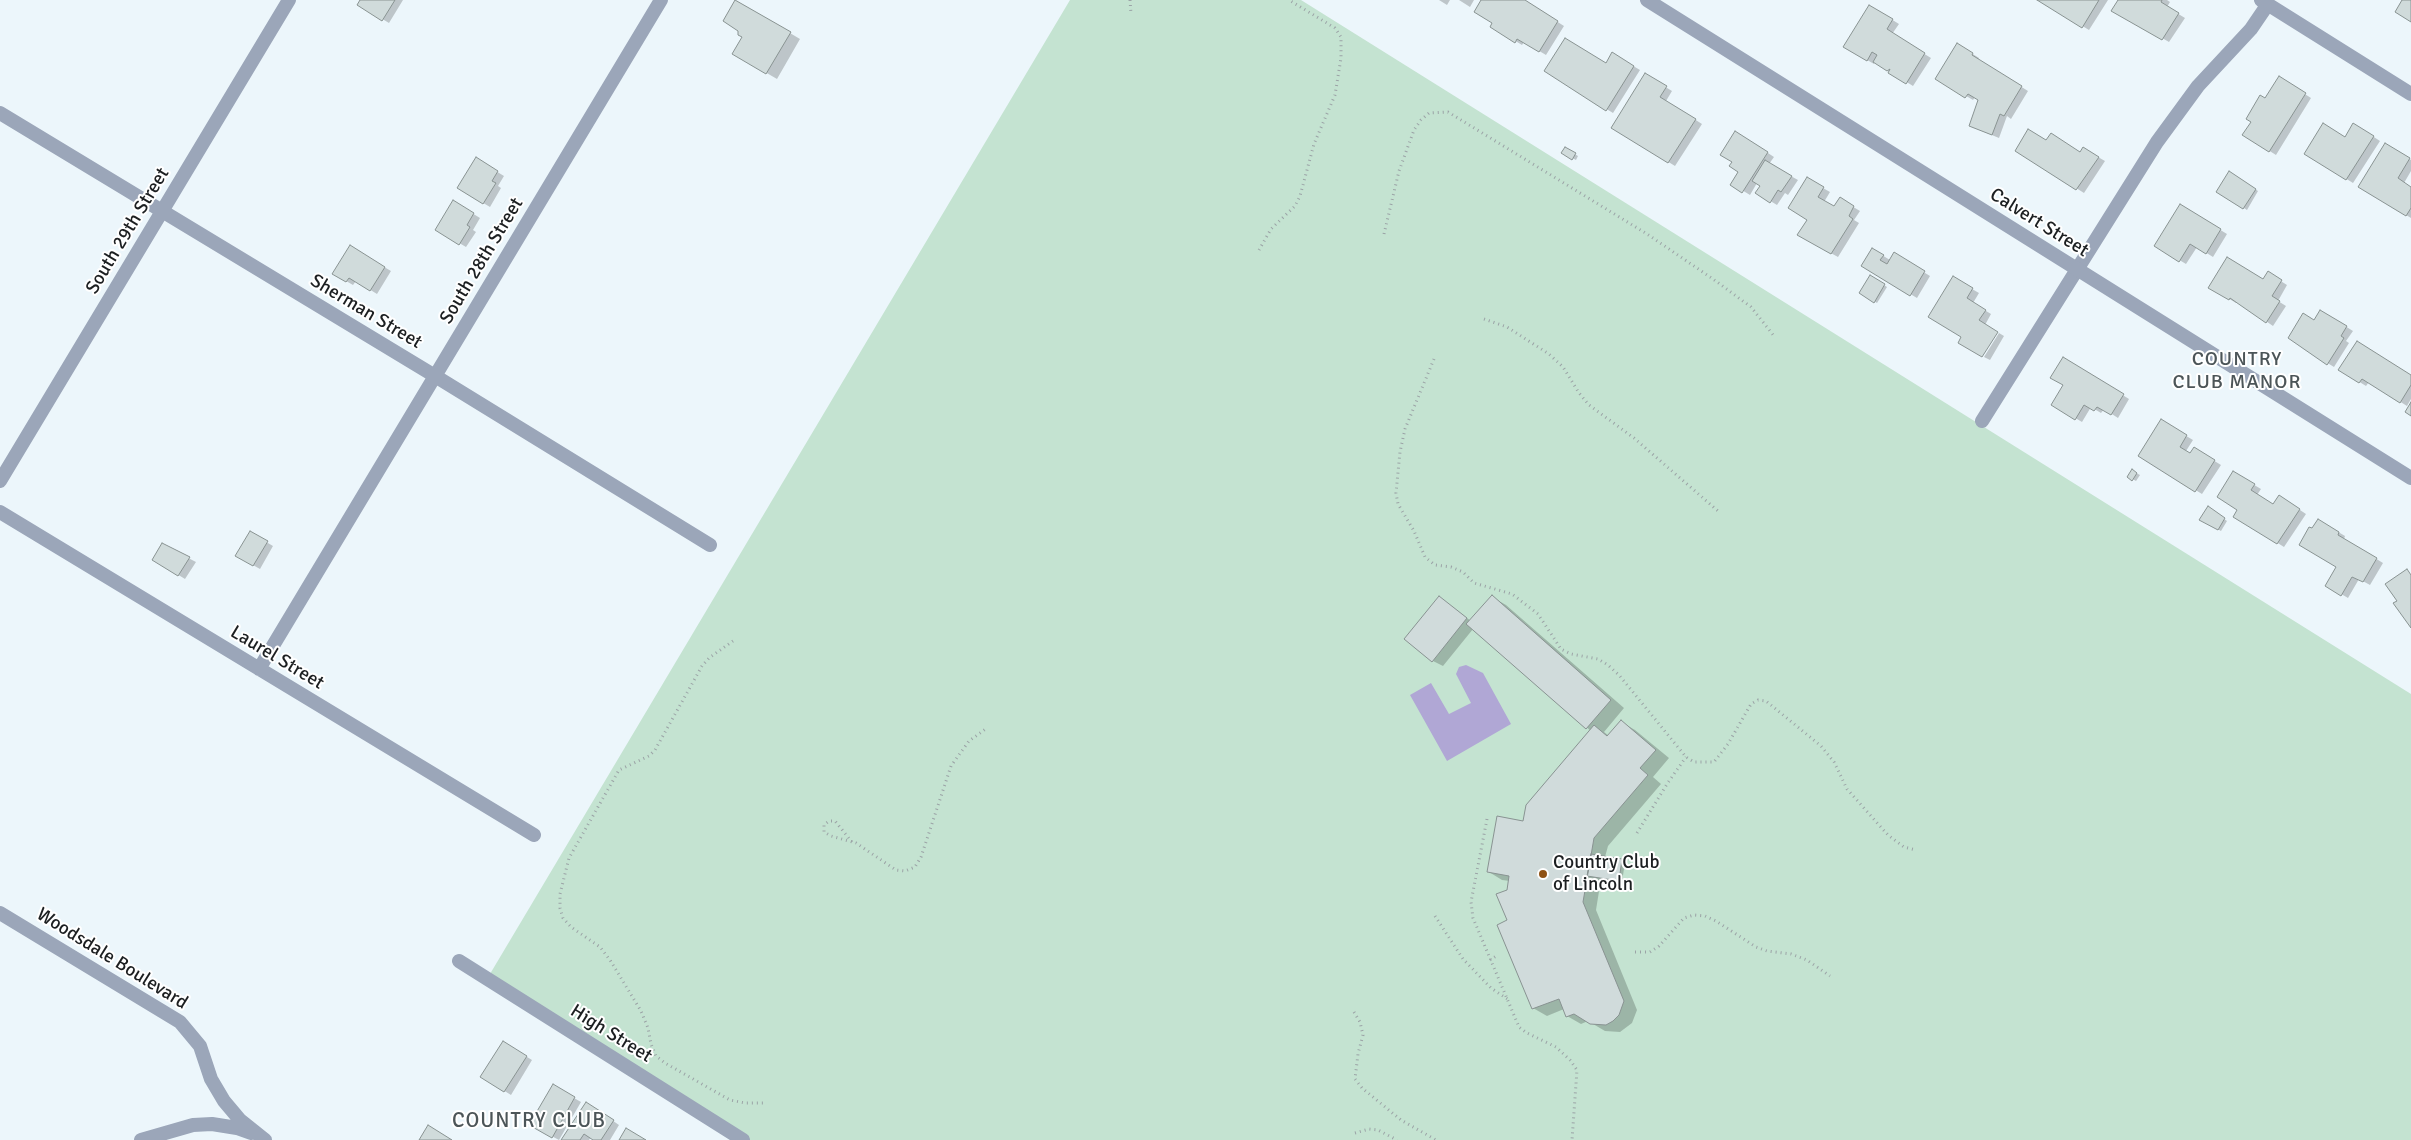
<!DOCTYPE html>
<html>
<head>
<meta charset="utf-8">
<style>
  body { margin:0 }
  canvas { display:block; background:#ecf6fb }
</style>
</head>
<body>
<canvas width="2411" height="1140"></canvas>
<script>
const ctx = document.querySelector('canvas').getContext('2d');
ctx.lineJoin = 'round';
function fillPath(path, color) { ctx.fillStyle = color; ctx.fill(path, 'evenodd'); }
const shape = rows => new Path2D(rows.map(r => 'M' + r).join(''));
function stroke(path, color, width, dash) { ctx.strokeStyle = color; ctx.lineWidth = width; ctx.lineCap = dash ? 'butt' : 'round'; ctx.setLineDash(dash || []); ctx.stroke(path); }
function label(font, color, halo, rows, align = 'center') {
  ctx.font = font + ' Signika,sans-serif'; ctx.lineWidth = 4; ctx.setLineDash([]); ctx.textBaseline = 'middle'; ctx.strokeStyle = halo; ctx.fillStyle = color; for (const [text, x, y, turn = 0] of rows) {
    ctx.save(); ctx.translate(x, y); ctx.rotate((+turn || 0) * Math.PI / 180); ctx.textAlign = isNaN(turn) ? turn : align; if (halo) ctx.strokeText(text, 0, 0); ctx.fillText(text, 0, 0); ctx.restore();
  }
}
fillPath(shape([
  [1070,0,1301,0,2411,694,2411,1140,743,1140,487,979]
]), '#c4e3d1');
fillPath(shape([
  [1466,665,1483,673,1511,724,1447,761,1410,695,1431,683,1449,714,1471,703,1456,674,1459,667]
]), '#b0a7d5');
fillPath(shape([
  [362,0,403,0,389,23,359,5],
  [1439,0,1450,0,1447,5],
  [1459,0,1474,0,1470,7],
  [1483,0,1523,0,1564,26,1546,55,1524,42,1522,45,1491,26,1494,23],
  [2040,0,2108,0,2089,30],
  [2120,0,2167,0,2170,2,2167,7,2185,18,2169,42,2145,28],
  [736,1,800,39,777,79,734,54,744,37],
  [1870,6,1899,24,1892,34,1931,58,1913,86,1875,62,1874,64,1845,47],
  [1957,44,1979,58,1978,60,2028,91,2011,119,2007,116,1999,138,1970,126,1980,100,1975,97,1973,100,1936,78],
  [1613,54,1640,70,1613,113,1545,71,1606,65],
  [1646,75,1672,91,1666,101,1702,124,1675,166,1613,128],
  [2280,78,2311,98,2276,155,2244,135],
  [2360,128,2380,141,2353,183,2305,153,2345,138],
  [1742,136,1774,157,1769,164,1798,180,1788,195,1785,193,1777,205,1757,193,1761,185,1757,183,1750,195,1732,184,1740,171],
  [2047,142,2081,153,2084,149,2105,161,2084,193,2016,150],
  [2386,144,2411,160,2411,171,2404,183,2411,188,2411,218,2360,187],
  [1566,149,1578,156,1576,160,1563,153],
  [476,159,504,176,498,186,501,188,490,207,458,188],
  [2229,173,2258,191,2247,210,2218,191],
  [1807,179,1830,192,1824,202,1834,208,1840,199,1860,211,1854,220,1859,223,1838,257,1798,235,1808,219],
  [454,202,480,218,473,230,476,232,466,247,437,230],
  [2181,206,2227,234,2213,257,2197,247,2186,264,2156,246],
  [350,247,391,271,377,294,356,281,353,285,334,274],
  [1872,249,1890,260,1894,254,1930,276,1917,298,1862,265],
  [2268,273,2287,285,2278,301,2286,306,2273,326,2237,301,2236,303,2210,287,2264,281],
  [1871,276,1887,287,1877,303,1861,293],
  [1953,278,1979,293,1973,303,1991,314,1985,325,1963,337],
  [2321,311,2353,331,2346,341,2349,343,2334,367,2303,348],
  [1999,333,2004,336,1990,360,1984,357],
  [2063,358,2129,399,2118,418,2104,409,2101,413,2091,407,2082,422,2052,404,2064,385],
  [2340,370,2411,376,2411,399,2407,406,2369,382,2366,386],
  [2161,421,2193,440,2186,451,2191,455,2195,449,2221,465,2202,494,2139,455],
  [2132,471,2140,475,2136,481,2129,477],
  [2234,473,2261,489,2257,495,2273,506,2285,500,2306,514,2284,547,2235,516,2239,510],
  [2208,508,2227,521,2221,531,2201,520],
  [2318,520,2345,536,2344,539,2383,563,2370,585,2359,579,2348,598,2326,585,2338,566,2312,530],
  [251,533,273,546,260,569,237,556],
  [163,545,196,562,185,579,154,560],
  [1492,597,1506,605,1624,708,1604,732,1609,736,1621,722,1635,730,1669,758,1653,777,1661,784,1608,846,1605,857,1625,862,1622,882,1601,879,1596,910,1637,1010,1632,1023,1620,1032,1605,1031,1588,1021,1581,1024,1567,1016,1564,1009,1547,1016,1533,1008,1509,921,1510,881,1502,880,1489,872,1591,731,1473,629,1443,666,1433,661,1440,598,1471,621],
  [504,1043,532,1060,511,1095,482,1077],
  [553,1086,581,1102,559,1140,531,1125],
  [593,1107,619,1125,610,1140,596,1140,591,1137,589,1140,562,1140]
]), '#0003');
const building = shape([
  [360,0,395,0,382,21,357,5,360,0],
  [735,0,791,32,766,74,732,54,742,37,738,35,738,31,723,21,735,0],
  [1481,0,1525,0,1558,21,1539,52,1517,39,1515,43,1490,27,1492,23,1474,12,1481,0],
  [2037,0,2099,0,2082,28,2037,0],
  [2118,0,2162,0,2161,2,2179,13,2162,40,2111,11,2118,0],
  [2402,0,2411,0,2411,22,2395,12,2402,0],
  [1869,5,1893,19,1887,29,1925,53,1906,84,1888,73,1890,69,1887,71,1873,62,1877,55,1872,52,1867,61,1843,47,1869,5],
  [1565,38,1606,63,1612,52,1634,66,1606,111,1544,71,1565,38],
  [1957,43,1973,53,1972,55,2022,86,2004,116,2000,114,1992,135,1969,126,1978,100,1968,94,1965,98,1935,79,1957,43],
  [1645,73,1667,86,1660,97,1696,119,1668,163,1611,128,1645,73],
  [2279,76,2306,93,2269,152,2242,135,2251,122,2246,119,2260,95,2265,98,2279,76],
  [2323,123,2345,137,2353,123,2374,136,2346,180,2304,154,2323,123],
  [2028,129,2046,140,2051,133,2080,152,2083,147,2099,157,2076,190,2015,151,2028,129],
  [1735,131,1768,152,1742,193,1730,185,1738,172,1729,166,1732,162,1720,155,1735,131],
  [2385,143,2410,158,2398,178,2411,187,2411,208,2406,216,2358,187,2385,143],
  [1565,147,1576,153,1572,160,1561,153,1565,147],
  [476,157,498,171,492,181,496,183,483,204,457,188,476,157],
  [1765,160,1792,176,1781,192,1778,190,1770,203,1755,193,1760,186,1752,181,1765,160],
  [2229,171,2256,189,2243,209,2216,192,2229,171],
  [1807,177,1824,187,1818,197,1834,206,1840,197,1854,206,1849,216,1853,219,1831,254,1797,235,1807,220,1788,208,1807,177],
  [453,200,474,213,467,225,470,227,459,245,435,230,453,200],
  [2180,204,2221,229,2206,254,2190,244,2179,262,2154,246,2180,204],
  [350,245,385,267,370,291,349,278,346,282,332,274,350,245],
  [1872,248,1884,255,1880,260,1887,264,1894,252,1925,271,1910,296,1861,266,1872,248],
  [2227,257,2263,279,2268,271,2282,280,2272,296,2280,301,2266,323,2230,298,2229,300,2208,288,2227,257],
  [1870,275,1885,284,1874,303,1859,293,1870,275],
  [1953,276,1973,288,1967,298,1986,310,1979,320,1998,332,1982,357,1958,343,1961,337,1928,317,1953,276],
  [2320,310,2347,326,2341,336,2344,338,2327,365,2288,338,2303,313,2314,320,2320,310],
  [2357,341,2411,375,2411,385,2400,403,2362,379,2359,383,2338,370,2357,341],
  [2063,357,2124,394,2111,415,2097,407,2094,411,2084,405,2075,420,2051,405,2063,385,2050,378,2063,357],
  [2411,402,2411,416,2405,412,2411,402],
  [2161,419,2187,435,2180,447,2190,453,2194,447,2215,460,2195,492,2138,456,2161,419],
  [2132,469,2137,473,2132,481,2127,477,2132,469],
  [2233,471,2255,484,2251,490,2273,504,2279,495,2300,509,2277,544,2233,517,2237,510,2217,497,2233,471],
  [2208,506,2225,518,2218,530,2199,520,2208,506],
  [2318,519,2339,532,2338,535,2377,558,2363,582,2352,577,2341,596,2325,586,2336,567,2299,545,2309,527,2312,528,2318,519],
  [250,531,268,541,253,566,235,556,250,531],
  [162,543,190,557,178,576,152,560,162,543],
  [2407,569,2411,575,2411,628,2393,603,2397,601,2385,584,2407,569],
  [1492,595,1611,700,1586,729,1466,624,1492,595],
  [1439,596,1467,618,1432,662,1404,639,1439,596],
  [1621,720,1656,750,1640,768,1648,775,1594,838,1583,902,1624,1001,1619,1015,1613,1021,1606,1025,1590,1024,1574,1014,1566,1017,1559,999,1532,1009,1497,925,1507,920,1496,894,1507,890,1509,876,1487,872,1497,816,1523,821,1526,805,1594,725,1607,736,1621,720],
  [1591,854,1622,859,1619,881,1587,876,1591,854],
  [503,1041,527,1056,504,1092,480,1077,503,1041],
  [553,1084,575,1097,552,1138,529,1125,553,1084],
  [586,1102,614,1120,601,1140,593,1140,584,1134,580,1140,561,1140,586,1102],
  [428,1125,452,1140,419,1140,428,1125],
  [626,1128,646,1140,619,1140,626,1128]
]);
fillPath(building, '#d0dbdb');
stroke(building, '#899392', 1);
stroke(shape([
  [1130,0,1131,14],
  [1384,234,1399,171,1414,130,1421,120,1429,113,1448,112,1647,234,1713,279,1751,307,1774,336],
  [1259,250,1271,229,1295,206,1300,196,1314,144,1335,95,1341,58,1341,37,1335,28,1289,0],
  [1484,319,1507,327,1549,354,1563,367,1579,393,1589,405,1634,438,1718,511],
  [1434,359,1405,429,1400,452,1396,493,1398,504,1414,531,1425,557,1435,565,1451,567,1463,572,1474,583,1512,594,1538,614,1561,649,1571,654,1598,659,1608,665,1619,675,1686,757,1694,762,1714,762,1728,744,1751,704,1758,700,1766,701,1821,746,1834,762,1847,789,1888,835,1904,847,1916,850],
  [733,641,709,658,702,666,655,750,649,756,619,770,569,858,560,894,560,908,563,918,571,927,600,947,610,960,641,1011,648,1028,651,1044,656,1056,665,1063,730,1100,745,1103,765,1103],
  [1487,819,1471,902,1473,918,1519,1027,1527,1033,1556,1047,1570,1060,1577,1070,1572,1140],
  [1637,833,1667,784,1686,757],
  [852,842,835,821,829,821,824,825,824,832,831,836,856,843,896,870,905,871,915,867,921,857,951,766,969,741,987,728],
  [1435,916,1463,959,1491,988,1509,1000],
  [1635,952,1650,952,1659,946,1684,918,1694,915,1705,916,1716,921,1756,947,1767,951,1791,954,1807,960,1830,976],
  [1490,960,1498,955],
  [1354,1012,1360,1022,1363,1035,1358,1054,1355,1079,1362,1088,1401,1120,1436,1140],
  [1355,1133,1369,1129,1378,1130,1397,1140]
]), '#9ba3a6', 3, [1, 4]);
stroke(shape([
  [2261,0,2411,94],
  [0,113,435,376,710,545],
  [1982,421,2157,142,2198,86,2251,29,2268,4],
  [0,481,289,0],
  [0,512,534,835],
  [259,669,661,0],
  [0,913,180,1022,200,1046,211,1079,224,1101,240,1120,265,1140],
  [459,961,743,1140],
  [141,1140,193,1125,212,1124,237,1128,251,1133]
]), '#9ba6b9', 14);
stroke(shape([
  [1647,0,2411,478]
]), '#9ba6b9', 14);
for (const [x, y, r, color] of [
  [1543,874,5,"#8e5113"]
]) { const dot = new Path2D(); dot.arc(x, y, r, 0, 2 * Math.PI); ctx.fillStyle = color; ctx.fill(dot); stroke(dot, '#fff', 2); }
label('19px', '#1c1f21', '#fff', [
  ["Calvert Street",2039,223,32],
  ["South 29th Street",128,231,-59],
  ["South 28th Street",482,261,-59],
  ["Sherman Street",366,312,31],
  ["Laurel Street",277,658,31],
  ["Woodsdale Boulevard",112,959,32],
  ["High Street",611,1034,32]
]);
label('19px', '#1c1f21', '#fff', [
  ["Country Club",1553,863],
  ["of Lincoln",1553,885]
], 'left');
ctx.letterSpacing = '1px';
label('20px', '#4c5558', '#fff', [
  ["COUNTRY",2237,360],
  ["CLUB MANOR",2237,383]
]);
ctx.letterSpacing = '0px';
ctx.letterSpacing = '1px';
label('21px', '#4c5558', '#fff', [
  ["COUNTRY CLUB",529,1121]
]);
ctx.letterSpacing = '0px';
</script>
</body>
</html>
